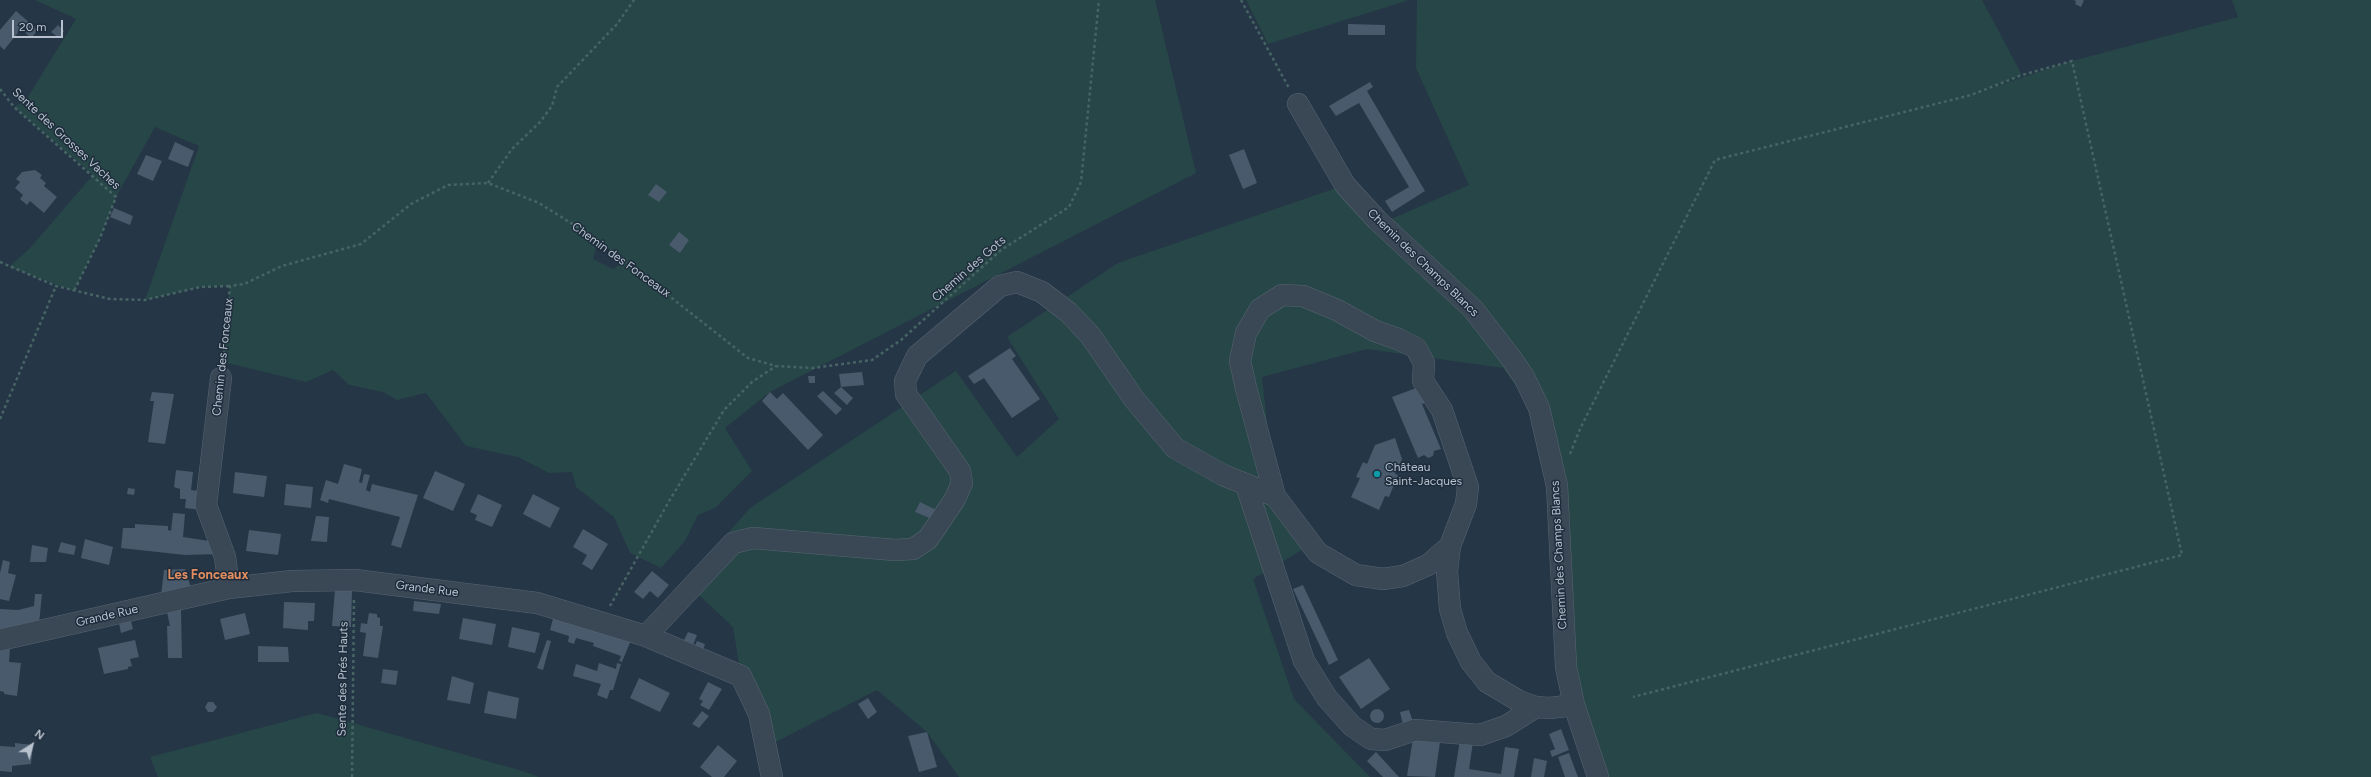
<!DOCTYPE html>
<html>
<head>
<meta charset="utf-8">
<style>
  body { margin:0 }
  #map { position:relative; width:2371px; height:777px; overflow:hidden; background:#253646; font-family:Figtree,sans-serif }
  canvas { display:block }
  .north { position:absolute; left:12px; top:725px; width:40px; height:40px; -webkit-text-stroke:3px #1e2c3b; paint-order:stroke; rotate:36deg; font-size:11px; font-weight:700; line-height:16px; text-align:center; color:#b7c2ce }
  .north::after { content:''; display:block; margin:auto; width:14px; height:18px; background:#b7c2ce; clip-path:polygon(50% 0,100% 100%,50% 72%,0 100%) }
  .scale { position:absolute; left:12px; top:20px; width:51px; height:18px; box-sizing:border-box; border:2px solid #b7c2ce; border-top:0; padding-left:5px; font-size:12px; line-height:14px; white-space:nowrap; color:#b7c2ce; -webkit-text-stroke:3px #1e2c3b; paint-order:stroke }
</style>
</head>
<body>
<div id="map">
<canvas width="2371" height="777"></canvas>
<div class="north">N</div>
<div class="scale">20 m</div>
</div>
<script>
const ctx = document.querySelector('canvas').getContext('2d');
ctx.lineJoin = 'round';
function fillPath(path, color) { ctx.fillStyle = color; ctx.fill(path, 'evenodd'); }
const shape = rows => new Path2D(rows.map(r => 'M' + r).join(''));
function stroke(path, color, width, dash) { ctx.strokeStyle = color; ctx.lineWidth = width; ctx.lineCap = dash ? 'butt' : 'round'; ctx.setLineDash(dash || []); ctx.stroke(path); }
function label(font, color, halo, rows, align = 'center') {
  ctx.font = font + ' Figtree,sans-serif'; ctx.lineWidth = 3; ctx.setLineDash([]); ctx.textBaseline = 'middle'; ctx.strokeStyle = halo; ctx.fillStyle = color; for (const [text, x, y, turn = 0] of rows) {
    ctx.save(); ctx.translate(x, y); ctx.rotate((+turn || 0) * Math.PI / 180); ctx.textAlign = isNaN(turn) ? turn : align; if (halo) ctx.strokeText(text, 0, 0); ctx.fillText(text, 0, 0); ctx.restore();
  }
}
fillPath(shape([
  [35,0,1155,0,1196,173,770,392,725,428,752,471,715,508,698,515,685,541,661,568,630,553,614,517,576,487,572,472,549,473,518,457,466,446,426,393,397,400,383,392,349,385,333,370,306,382,223,362,230,286,200,287,145,300,199,146,155,127,116,197,100,238,74,291,9,267,31,247,93,175,14,107,26,100,76,19],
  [598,241,599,241,624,261,613,269,593,259],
  [1246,0,1409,0,1268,44],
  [1417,0,1982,0,2022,75,1981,91,2072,61,2238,17,2232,0,2371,0,2371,777,1597,777,1574,705,1559,511,1535,412,1503,368,1367,349,1262,377,1275,496,1312,544,1253,579,1294,699,1370,777,959,777,927,732,877,690,766,747,741,676,733,627,685,582,750,508,956,371,1017,457,1059,419,1007,337,1118,263,1345,185,1442,295,1382,223,1469,185,1416,68],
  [317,713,526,772,539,777,158,777,150,757]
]), '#274647');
fillPath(shape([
  [2073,0,2084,0,2081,7,2075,4,2076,1],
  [16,11,38,30,31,38,21,29,4,50,0,46,0,30],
  [1348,24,1385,25,1385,35,1348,35],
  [58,25,64,31,59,38,51,32],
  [1370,82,1373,87,1367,91,1425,191,1392,212,1385,201,1409,187,1359,103,1336,116,1329,106],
  [175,142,194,151,188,167,168,159],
  [1244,149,1257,183,1243,189,1229,155],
  [146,155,162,161,153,181,137,174],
  [35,170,42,175,40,178,46,183,44,186,57,197,44,213,30,201,27,205,20,199,23,195,15,188,20,182,16,179,22,172],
  [656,184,667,192,659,202,648,195],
  [114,208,133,216,130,225,110,217],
  [679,232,689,240,680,253,669,245],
  [1010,348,1016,356,1012,359,1040,399,1012,418,984,378,974,384,968,376],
  [862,372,864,385,841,387,853,398,847,405,834,393,841,387,839,374],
  [808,376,815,376,815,383,809,383],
  [1419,387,1425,403,1422,404,1441,449,1434,451,1433,456,1428,458,1424,455,1418,458,1392,397],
  [823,391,842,409,836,415,817,396],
  [152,392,174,394,165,444,148,442,154,401,150,401],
  [770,392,777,399,783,393,823,435,808,450,762,401],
  [1395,438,1402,459,1395,474,1398,475,1389,497,1385,496,1379,510,1351,497,1360,478,1356,477,1363,462,1367,464,1375,445],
  [344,464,362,469,359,482,362,483,364,474,370,475,366,490,370,492,372,484,418,495,401,548,391,545,400,517,329,499,328,503,320,500,326,480,338,484],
  [176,470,193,472,191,490,198,491,203,510,185,508,186,499,180,499,180,489,174,487],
  [435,471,465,484,453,511,423,498],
  [235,472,267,476,264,497,233,493],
  [286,484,313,487,311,508,284,505],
  [128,488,135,489,134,495,127,494],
  [478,494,502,505,492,527,475,520,477,515,470,512],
  [533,494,560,508,550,528,523,514],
  [920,502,936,510,932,519,915,512],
  [173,513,185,514,183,537,216,542,220,554,185,555,121,548,123,528,135,528,135,524,168,526,168,530,171,531],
  [316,516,329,517,327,542,311,541],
  [583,529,608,544,592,570,582,564,587,555,573,547],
  [249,530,281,534,278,555,246,551],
  [85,539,113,547,109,565,81,558],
  [61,542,76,546,74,555,58,552],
  [32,545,48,548,46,562,30,562],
  [3,560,10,562,8,573,16,575,9,601,0,599,0,573],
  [185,569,191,588,161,595,164,570],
  [652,571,669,585,658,598,650,591,643,599,634,592],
  [1303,585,1338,660,1329,665,1293,589],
  [335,589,352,590,351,627,332,626],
  [35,594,42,594,39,624,0,633,0,609,18,610,34,606],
  [414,601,441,604,439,614,413,611],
  [284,602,315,603,314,621,308,621,308,630,283,628],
  [181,609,182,658,168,658,167,626,170,626,167,612],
  [245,613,250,634,225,640,220,619],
  [369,613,377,614,377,617,380,618,380,626,383,626,378,658,363,656,366,633,360,632,361,623,367,624],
  [554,615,631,640,622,662,619,661,621,656,593,646,594,643,576,638,574,644,568,642,569,636,550,630],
  [463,618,496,624,492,645,459,639],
  [131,621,133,629,121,633,119,623],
  [512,627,540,633,535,653,508,647],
  [688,632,697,635,693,645,683,642],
  [135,640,139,657,130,659,132,666,128,667,128,669,104,674,98,648],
  [547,640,551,641,543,670,537,668],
  [697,641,705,644,703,650,695,646],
  [258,646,288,647,289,662,258,662],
  [10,649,9,662,21,663,17,696,4,694,4,692,0,691,0,651],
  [1369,658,1390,689,1361,709,1339,677],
  [599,663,616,669,617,663,621,664,613,690,610,690,607,699,597,695,601,684,573,676,576,664,597,671],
  [383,669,398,671,396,685,381,683],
  [452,676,474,683,470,704,447,700],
  [639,678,670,693,660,712,630,698],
  [708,682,722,689,709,710,700,705,703,701,699,699],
  [488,691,519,698,516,719,484,713],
  [868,698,877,712,868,719,858,704],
  [208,702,213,702,217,707,213,712,208,712,205,707],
  '1370 716a7 7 0 1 1 14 0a7 7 0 1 1-14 0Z',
  [1409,710,1413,722,1403,725,1400,712],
  [702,711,709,716,699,728,692,724],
  [1561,729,1569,750,1552,757,1550,751,1555,749,1549,734],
  [927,732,937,767,919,772,908,736],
  [1413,738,1440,742,1435,777,1407,776],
  [1460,740,1473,742,1469,769,1501,774,1505,747,1519,749,1514,777,1454,777],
  [15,743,33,745,31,764,12,766,12,772,0,771,0,746,15,747],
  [718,745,737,761,724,777,712,777,700,767],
  [1376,752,1399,777,1383,777,1367,761],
  [1569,753,1578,777,1565,777,1558,757],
  [1534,758,1547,761,1544,777,1531,777]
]), '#485a6c');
const minor = shape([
  [1298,104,1345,185,1377,220,1473,309,1511,358,1524,377,1539,408,1557,486,1566,667,1574,705,1598,777],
  [221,378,206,505,225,557,229,588],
  [1246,485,1304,661,1327,698,1352,726,1371,739,1385,740,1415,730,1480,735,1506,726,1536,707],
  [1450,546,1428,565,1403,576,1383,579,1356,575,1318,553,1275,496,1246,388,1240,361,1246,333,1260,309,1282,295,1303,296,1337,310,1375,331,1398,339,1416,348,1424,363,1423,381,1442,410,1468,487,1466,504,1450,546,1447,571,1450,609,1457,633,1471,662,1487,682,1519,701,1536,707,1550,708,1574,705],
  [646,636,733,543,753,538,895,550,913,549,928,539,955,499,962,483,960,471,906,394,905,381,917,356,1000,286,1017,282,1042,292,1068,312,1090,335,1134,399,1175,448,1223,475,1275,496],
  [0,640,229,588,292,581,355,580,537,603,646,636,741,676,759,714,772,777]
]);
stroke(minor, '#586572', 22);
stroke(shape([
  [1241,0,1289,88],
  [0,89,14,107,116,197,100,238,74,291],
  [488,183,512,149,540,122,552,106,557,87,617,24,634,0],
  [0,262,56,286,110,299,145,300,200,287,230,286],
  [223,360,230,286,244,284,282,266,361,244,411,204,448,185,488,183,539,203,598,240,748,358,776,366,813,368,872,360,901,340,1001,250,1069,207,1081,182,1099,0],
  [0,419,56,286],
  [1570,454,1580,429,1715,160,1971,95,2022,75,2072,61,2182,555,1633,697],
  [610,606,668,503,724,410,752,382,776,366],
  [352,777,354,598]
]), '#476465', 2.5, [3, 3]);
stroke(minor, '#3a4755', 21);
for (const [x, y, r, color] of [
  [1377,474,4,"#0f9aa8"]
]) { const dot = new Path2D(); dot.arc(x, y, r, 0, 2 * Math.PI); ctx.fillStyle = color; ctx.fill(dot); stroke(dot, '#1e2c3b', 1.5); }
label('12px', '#b7c2ce', '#1e2c3b', [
  ["Sente des Grosses Vaches",66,139,43],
  ["Chemin des Fonceaux",621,260,36],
  ["Chemin des Champs Blancs",1423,263,44],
  ["Chemin des Gots",969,269,-41],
  ["Chemin des Fonceaux",223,357,-84],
  ["Chemin des Champs Blancs",1559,555,-93],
  ["Grande Rue",427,589,7],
  ["Grande Rue",107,616,-13],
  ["Sente des Prés Hauts",343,679,-89]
]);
label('12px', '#b7c2ce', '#1e2c3b', [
  ["Château",1385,467],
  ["Saint-Jacques",1385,481]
], 'left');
label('bold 13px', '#e08d60', '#1e2c3b', [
  ["Les Fonceaux",208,575]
]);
</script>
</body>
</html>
